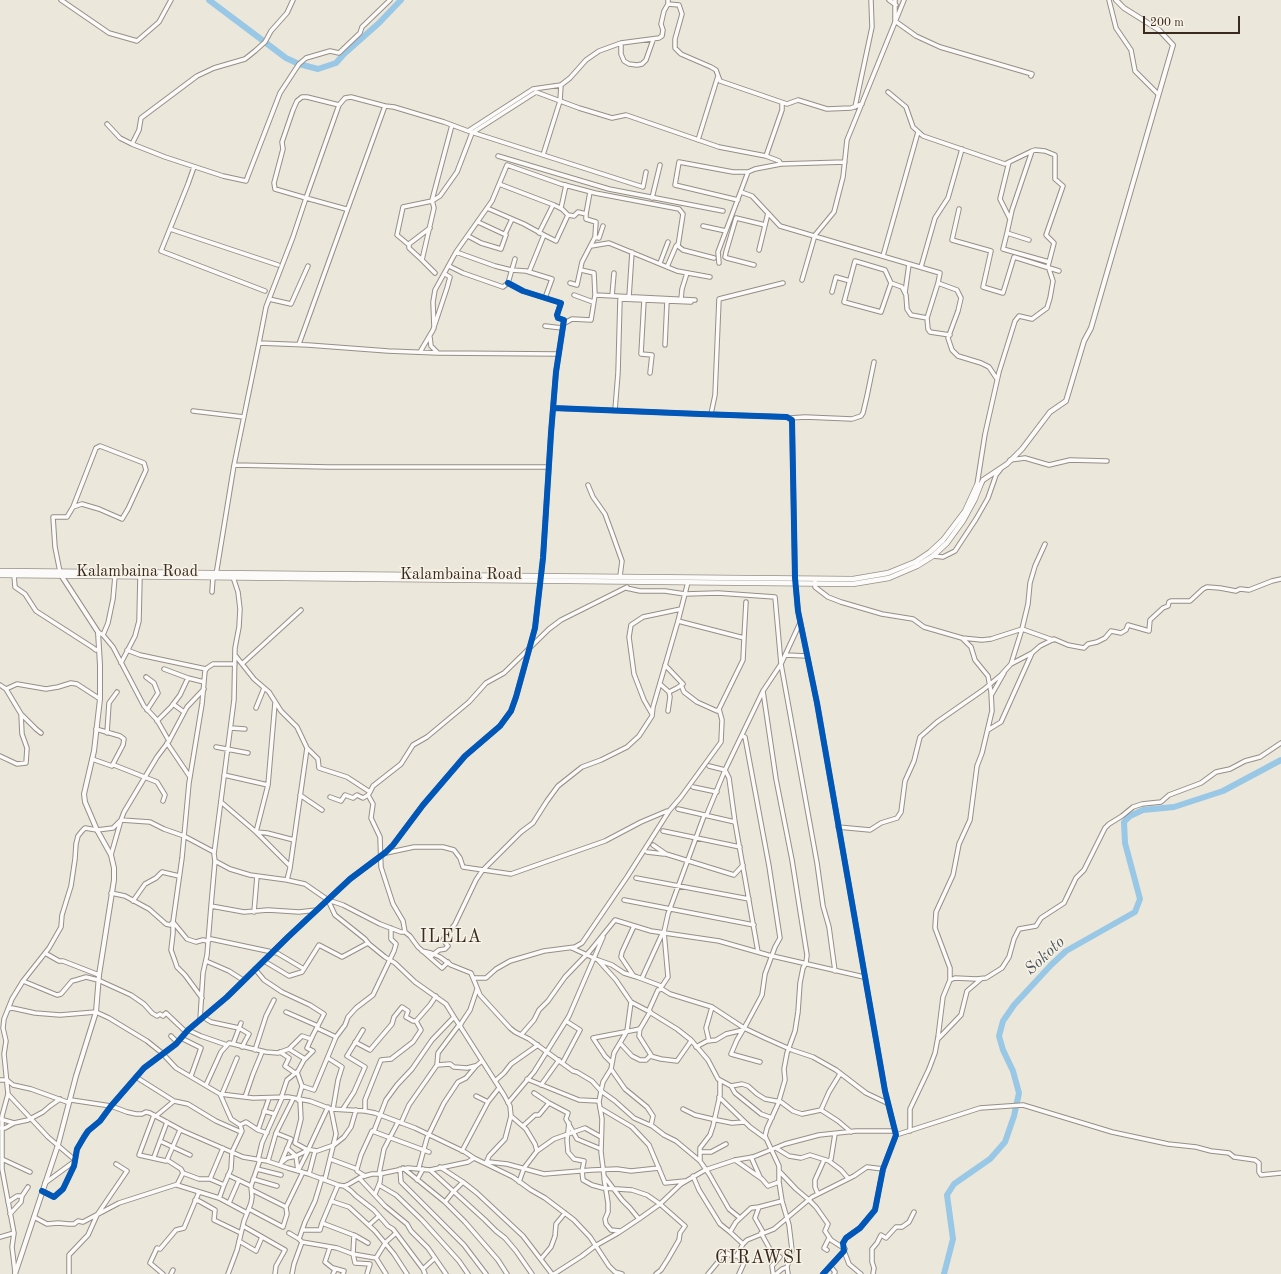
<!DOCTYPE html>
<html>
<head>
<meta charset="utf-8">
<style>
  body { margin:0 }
  #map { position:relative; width:1281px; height:1274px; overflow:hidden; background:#ece7db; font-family:"Old Standard TT",serif }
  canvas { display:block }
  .scale { position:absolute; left:1143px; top:16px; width:97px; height:18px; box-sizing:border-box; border:2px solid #3b2a1e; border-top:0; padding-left:5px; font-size:12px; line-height:14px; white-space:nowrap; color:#3b2a1e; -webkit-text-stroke:3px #f7f3e8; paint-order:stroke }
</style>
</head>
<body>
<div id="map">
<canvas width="1281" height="1274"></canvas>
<div class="scale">200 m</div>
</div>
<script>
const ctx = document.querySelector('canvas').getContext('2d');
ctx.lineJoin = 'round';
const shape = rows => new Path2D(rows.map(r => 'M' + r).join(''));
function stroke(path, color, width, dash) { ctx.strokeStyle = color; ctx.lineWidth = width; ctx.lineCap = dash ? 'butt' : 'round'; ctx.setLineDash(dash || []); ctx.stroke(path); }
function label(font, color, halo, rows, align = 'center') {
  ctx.font = font + ' "Old Standard TT",serif'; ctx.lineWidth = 3; ctx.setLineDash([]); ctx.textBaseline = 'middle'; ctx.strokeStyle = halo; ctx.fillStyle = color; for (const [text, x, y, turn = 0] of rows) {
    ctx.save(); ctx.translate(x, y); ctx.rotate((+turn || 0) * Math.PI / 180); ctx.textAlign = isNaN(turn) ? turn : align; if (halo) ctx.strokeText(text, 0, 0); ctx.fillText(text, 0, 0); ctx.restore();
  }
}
stroke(shape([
  [209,0,286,58,299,64,318,69,336,63,344,54,379,23,401,0],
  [944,1274,953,1239,947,1195,954,1184,990,1159,1005,1142,1014,1116,1019,1093,1013,1071,1003,1050,999,1036,1003,1021,1014,1005,1051,965,1066,951,1135,912,1140,899,1125,843,1124,822,1130,816,1143,810,1174,807,1223,791,1281,760]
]), '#99c7e6', 6);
const minor = shape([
  [61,0,109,33,137,41,159,22,171,0],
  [668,0,668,4,679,5,682,14,675,39,675,48,681,54,711,67,716,70,720,81,787,104,798,100,827,109,851,108,862,104],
  [889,0,896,5],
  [895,0,895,21,916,36,940,47,1032,74,1031,76],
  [1109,0,1116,28,1131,50,1135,71,1158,94],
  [621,43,621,54,624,61,629,64,637,65,642,64,646,60,653,40],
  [888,92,906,107,913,127,923,136,1005,164,1032,151],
  [385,106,394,107,444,122,468,131],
  [855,107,872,27,871,0],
  [107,124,120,138,132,144,165,157,223,176,246,181,280,93,299,64,306,58,330,51,339,53,360,33,362,27,390,0],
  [698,140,718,76],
  [132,144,139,130,141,118,197,76,214,68,245,59,255,51,265,42,271,31,287,13,293,0],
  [543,155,560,101,561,85],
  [498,156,609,189,723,211],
  [766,156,782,110,782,103],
  [1009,162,1000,199,1010,219],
  [194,167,188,184,161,251,265,291],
  [646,172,643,187,468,131,533,89,561,85,570,78,586,60,599,51,621,43,659,38,662,36,663,30,661,24,664,11,668,4],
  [499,184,554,205,562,209,568,215,574,216,578,212,586,214,586,219,596,222,595,237,582,262,577,285,570,283],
  [741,192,752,196,780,226,940,273,938,283,957,290,961,298,958,311,948,338,952,350,958,356,981,363,989,367,997,379],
  [652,198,660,165],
  [738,200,675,185,679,162,733,172,748,172],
  [487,208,524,224,544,235],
  [561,208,566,185],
  [959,209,952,240,991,251,983,287,1003,293,1014,257,1059,271],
  [586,214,590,192],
  [703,226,726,231],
  [170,229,278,265],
  [539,233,553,205],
  [1007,233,1003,249,1049,262],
  [505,234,512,219],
  [468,236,481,243,501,249,506,235,478,222],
  [595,237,599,238,603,226],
  [409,245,397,235,403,207,432,201,440,196,457,172,472,133,536,92,579,108,612,118,626,115,719,147,766,156,779,161,781,164],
  [591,246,609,243,677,271,710,277],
  [759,250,768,213],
  [456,252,495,266,511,270,526,271,552,279,545,298],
  [883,256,918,132],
  [422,260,409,248,409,244,430,228],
  [660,263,668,242],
  [719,263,718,252,748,172,755,169,781,164,845,162],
  [754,265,727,258,725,257,726,252,736,218,765,225],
  [449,266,463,273,503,287,508,283,515,259],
  [667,267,676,246,678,244],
  [921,267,935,218,948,198,962,149],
  [529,272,544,235,556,241,568,215],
  [435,273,422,260,434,208,432,200,452,125],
  [802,280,815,235,834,212,843,177,847,140,904,0],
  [891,283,881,312,844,302,855,261,885,270,891,283,902,287,906,295,907,309,911,315,927,318,928,329,930,332,950,335],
  [832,292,836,277,850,281],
  [905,293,909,264],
  [574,295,593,302],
  [595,295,695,300],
  [612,296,614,273],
  [629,297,632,252],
  [269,299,291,304,308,266],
  [681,299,682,289,687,273],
  [927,318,938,283],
  [563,324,572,319,591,320,595,295,594,273,581,270],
  [545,326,562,328],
  [434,328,433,302,435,290,456,252,492,201,507,165,561,184,595,193,679,209,683,214,678,246,683,250,714,258],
  [430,337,431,346,437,352],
  [259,343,266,307,293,237,306,198,275,189,274,183,283,149,282,142,293,110,297,101,302,97,307,97,339,105],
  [299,344,347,211,346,209,306,198,339,105,345,98,351,97,385,106,347,211],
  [665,345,667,301],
  [420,352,433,330,447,288,450,277,445,274],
  [650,373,652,355,641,354,644,300,691,302],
  [553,408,700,414,787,417,792,420,795,578,798,611,817,703,885,1091,896,1135,883,1169,875,1210,860,1228,846,1238,843,1243,844,1251,823,1274],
  [615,410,618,373,620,299,644,300],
  [193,411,244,417],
  [711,414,715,395,719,299,783,283],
  [790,418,805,417,852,419,861,416,863,413,867,396,874,362],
  [1010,460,1025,458,1049,465,1070,460,1107,461],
  [234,465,329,467,549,467],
  [588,485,593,497,605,514,612,533,622,561,620,576],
  [977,485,985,434,999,372,1015,321,1019,316,1032,319,1047,308,1050,298,1053,281,1048,266,1054,243,1046,235,1063,186,1055,179,1055,155,1045,151,1035,150,1032,151,1012,210,1007,233,1029,240],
  [933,556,943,557,955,551,976,519,988,498,996,475,1000,470],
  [60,572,55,547,53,517,67,517,73,507,82,504,99,509,122,519,128,509,146,470,144,463,100,446,96,448,73,507],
  [14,575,15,587,25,594,36,611,92,647,96,650,99,649],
  [216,575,234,465,259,343,308,345,388,351,438,353,558,354],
  [815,581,815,587,828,597,841,602,882,614,913,619,924,627,962,638,982,640,991,639,1022,629,1028,604,1030,583,1035,566,1045,544],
  [626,588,640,591,665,591,685,594,718,593,775,597,781,664,763,691,725,770,707,814,704,816,668,914,664,932,668,977,660,989],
  [212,592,213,577],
  [800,623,781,664,817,863,823,906,829,927,835,971],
  [98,632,103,635,113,647,144,706,157,720,169,741],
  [103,635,108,623,113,599,115,576],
  [744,638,746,602],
  [127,650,140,655,206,669],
  [235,655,254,679,269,692,281,711,297,727,307,748,318,759,319,768,347,777,370,792,373,786,401,764,413,745,427,737,469,702,486,683,504,673,549,629,561,620,627,587],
  [785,655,807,656],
  [121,663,135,636,139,621,140,576],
  [242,664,301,610],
  [1011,664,1022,629,1053,640],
  [665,665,683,684,677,688,669,692],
  [164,669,188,678],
  [146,677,154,683,158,693,147,710],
  [660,684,669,692,670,697,668,711],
  [0,685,6,689,21,714,36,729,41,733],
  [681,685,684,692,697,702,717,711,719,709],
  [6,689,17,684,46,689,58,687,71,683,77,684,100,699],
  [763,691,776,779,792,860,807,955,806,963,803,968,800,983,798,1012,795,1031,787,1053,784,1069,785,1080,778,1104,767,1128,765,1136,779,1166,779,1182,782,1201,789,1225,792,1250,787,1267,788,1274],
  [992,694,1004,673],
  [173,704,184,712],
  [256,708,264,688],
  [652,714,644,700,634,674,629,637,631,625,643,617,681,609],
  [157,721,171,707,180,695,188,678,204,682],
  [231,728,245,729],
  [96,729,120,736,124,739,123,745,113,764],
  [988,730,1001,722,1032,653],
  [107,733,109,703,117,692],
  [742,736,745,737,769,866,780,938,775,947,765,974,762,995,747,1023,737,1040,731,1054,760,1062],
  [167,743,190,777],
  [216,747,248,753],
  [0,756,17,764,26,763,27,748,22,734,21,714],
  [92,759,112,766,113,764,114,765,157,782,165,795,163,801],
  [709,766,725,770,729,778,735,822,758,952],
  [224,775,268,785,275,703],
  [268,785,256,832,267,833,294,840],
  [693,787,717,792],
  [370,792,368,795,373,804,371,818,380,837,381,867,393,904,403,921,405,932,410,936,418,947,442,968,448,962],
  [300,795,322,810],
  [330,797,341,801,345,795,353,798,357,795,363,798,368,795],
  [221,802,256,832,290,866],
  [678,809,735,822],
  [838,827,870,830,881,823,897,818,901,812,905,781,914,761,920,737,937,722,983,690,1001,675,1011,664,1032,653,1040,646,1054,639,1068,645,1084,648,1088,644,1097,642,1105,638,1111,631,1121,633,1126,630,1128,625,1149,631,1150,620,1163,608,1168,606,1169,602,1171,601,1190,601,1203,589,1207,587,1220,588,1236,591,1240,589,1249,590,1272,581,1281,579],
  [663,831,740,847],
  [653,845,666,854,734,875,743,865],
  [647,852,664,854],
  [386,853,414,847,443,847,454,850,460,858,463,867,511,874,605,841,641,822,667,811],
  [111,855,121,820,124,812,157,757,169,741,187,707,204,689],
  [215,861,230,869,250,875,287,880,290,868,307,748],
  [636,878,749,899],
  [287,880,305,884,328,900,343,905,380,924,401,932,405,932],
  [111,893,125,896,149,909,166,924,170,925,173,922,182,858,189,783,202,704,205,671,207,668,213,664,235,664],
  [328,900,335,915,365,939,369,944,385,957,395,963,415,982,446,1004,454,1017,432,1040,412,1069,397,1085,386,1100,374,1131],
  [624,900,754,925],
  [133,901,145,884,156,878,162,872,179,876],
  [211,906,244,912,268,910,299,912,317,910],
  [254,912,257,876],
  [572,948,598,960,616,980,631,1002,627,1031,614,1053,611,1069,603,1082,601,1091,599,1102,602,1119,601,1152,604,1176,622,1200,630,1208,639,1219],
  [422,951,431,953,440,957,451,965,471,973,480,995,510,1028,515,1032,529,1039,573,1071,577,1072,592,1081,601,1091,615,1101,634,1118,652,1126],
  [45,953,59,961,63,961,99,975],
  [430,957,439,950,445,949,448,946,443,940,455,924,476,880,482,871,521,832,533,823,547,801,558,786,582,767,601,760,627,747,639,736,652,716,653,707,678,621,688,582],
  [598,960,612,965,624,973,637,977,661,986],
  [206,961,229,971,243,980],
  [264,961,289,976,302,972,319,945,342,957,368,943],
  [255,969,264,980,282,992,310,1005,324,1014,313,1035,307,1048,313,1051,304,1060,298,1071,287,1080,281,1098],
  [633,975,621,957,622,952,634,926],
  [474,978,486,978,496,969,510,961,544,951,575,947,582,943,627,877,669,811,681,797,721,742,722,720,719,709,743,660,744,638,678,621],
  [642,978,663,932],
  [950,980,955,978,976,979,986,978,1002,968,1009,957,1014,939,1019,929,1036,926,1041,918,1064,903,1076,878,1084,870,1105,828,1109,824,1122,816,1133,807,1142,804,1161,802,1169,795,1201,783,1216,772,1230,769,1245,761,1260,757,1281,743],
  [23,981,57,995,61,994,72,981,76,980,86,977,98,980,131,995,144,1004,152,1013,157,1016,160,1014,163,1016,166,1013,186,1032],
  [477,989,470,1010,462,1022,460,1026,504,1095,510,1106,511,1116,526,1129,535,1144,537,1151],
  [202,998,185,975,177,967,175,961,171,950,173,933,173,922,187,939,196,942,203,940,207,941,211,939,277,953,304,969],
  [8,1009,12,1008,35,1013,60,1015,96,1012,109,1018,147,1041,162,1053,176,1068,220,1094,253,1098,288,1097,310,1101,331,1109,365,1111,375,1113,415,1128,465,1152,474,1158],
  [286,1012,318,1026],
  [203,1017,211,1022,239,1028,249,1034,242,1047],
  [200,1020,203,973,207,955,211,906,215,861,214,854,234,700,235,648,239,627,240,609,238,592,233,577],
  [317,1028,336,1037],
  [188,1030,201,1036,227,1045],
  [521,1035,534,1020,539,1010,548,1001,565,977,590,951,615,920,651,931,719,941,768,955,864,977],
  [171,1036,177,1042],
  [181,1038,201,1048,191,1076],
  [939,1038,961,1015,967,991,981,979],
  [709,1041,706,1028,712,1007],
  [355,1042,370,1050,392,1024,394,1017,402,1007,408,1011,406,1017,413,1021,416,1021],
  [620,1043,632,1056,640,1060,646,1060,651,1055,639,1036,640,1028],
  [233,1044,241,1023],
  [696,1047,707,1041,716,1040,726,1034,743,1030],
  [289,1049,302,1036,311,1039],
  [255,1050,266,1016,274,1000],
  [280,1052,289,1058,285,1066,295,1073],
  [650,1056,661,1059,677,1061,691,1041],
  [328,1058,342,1067,338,1080,333,1109],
  [563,1062,580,1030,566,1021],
  [612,1063,605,1056,593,1038,640,1029,650,1012,631,1002],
  [437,1065,450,1064,454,1067,467,1068,475,1066],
  [611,1069,625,1089,647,1107,653,1116,651,1125,664,1135,676,1141,700,1161,709,1174,729,1209,740,1218],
  [297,1072,302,1086],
  [136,1077,174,1101],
  [527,1079,579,1100,599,1101],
  [0,1080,7,1080,13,1085,31,1089,67,1102,71,1100,111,1106,127,1112,136,1114,142,1114,146,1112,150,1113,183,1131,243,1157,267,1161,288,1168,309,1174,338,1185,344,1186,349,1184,361,1177,372,1174,379,1174,408,1168,430,1170,468,1162,474,1158,513,1177,531,1190,545,1198,574,1220,590,1237,609,1266,615,1272,622,1274],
  [495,1081,504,1073,511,1064,538,1045],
  [206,1085,221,1052,229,1043,266,1052,278,1053,289,1049,305,1059],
  [541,1085,559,1060],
  [731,1086,735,1093,761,1114,772,1118],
  [534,1093,549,1103,568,1113,566,1119,577,1139,601,1149],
  [8,1094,48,1137,75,1160],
  [220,1094,231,1119,240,1125,242,1131,232,1152,231,1169,224,1185,220,1196,219,1198,177,1185,183,1173,199,1179,210,1179,224,1185],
  [222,1094,237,1058],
  [476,1096,488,1102],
  [245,1097,253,1074,262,1052],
  [719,1097,750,1127,765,1138],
  [298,1100,302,1086,314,1090,336,1037,345,1025,348,1017,356,1008,373,995,394,951,396,944,391,939,391,928],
  [300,1100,301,1119,295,1143,306,1149,317,1151,334,1145,344,1137,351,1127,356,1110],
  [508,1103,534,1072,569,1016,603,937],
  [600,1108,632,1127,649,1145,665,1183,685,1181],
  [343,1109,354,1092,365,1067,347,1056,363,1030],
  [683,1109,695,1115,712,1119,732,1123,744,1122],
  [821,1110,829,1092,840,1074],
  [264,1111,275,1114],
  [365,1111,365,1100,381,1060,391,1059,413,1042,421,1030,416,1021,430,1005,436,996],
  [154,1115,139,1155,166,1161,167,1160],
  [156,1116,174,1101,188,1104,216,1121,241,1132],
  [511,1116,505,1139,489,1156,486,1163,489,1162,507,1164,544,1174,592,1170,617,1169,631,1171,659,1168],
  [0,1119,14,1123],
  [401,1123,409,1105,437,1065,438,1053,459,1025,460,1026,454,1017],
  [569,1123,567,1140,568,1152,574,1159,584,1161,582,1171,583,1180,592,1185,603,1188,632,1190,647,1195,660,1204,685,1226,680,1233,679,1240,668,1259,661,1270,656,1274],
  [240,1125,246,1122,258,1130,267,1133],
  [523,1126,535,1115,539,1115,549,1103],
  [1,1128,5,1128,14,1123,28,1120,43,1112,50,1106,60,1099],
  [180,1130,167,1160,181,1169,183,1173],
  [258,1130,269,1098],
  [910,1131,910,1109,929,1069,935,1053,938,1037,943,997,950,980,950,968,935,928,936,912,953,875,959,844,970,820,977,766,982,753,992,711,991,692,988,676,975,660,971,647,962,638],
  [851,1132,838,1121,821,1110,802,1114,793,1111,781,1102,765,1099,757,1094,748,1086,742,1084,731,1086,718,1079,708,1060,691,1040,677,1029,651,1013,649,1010,658,990,662,989,670,994,712,1007,744,1028,765,1038,792,1050,813,1057,836,1070,866,1093,887,1103],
  [276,1133,291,1139,281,1163],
  [896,1135,980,1108,1023,1105,1112,1132,1168,1144,1196,1147,1211,1151,1229,1153,1234,1157,1255,1160,1259,1163,1259,1172,1261,1175,1281,1173],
  [160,1141,190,1155],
  [287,1148,296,1156,308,1150,328,1107],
  [776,1148,789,1156,801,1158,810,1155,829,1161,841,1170,848,1178],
  [462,1151,488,1102,499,1088],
  [700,1152,711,1152,726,1144],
  [154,1157,167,1122],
  [751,1157,760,1177],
  [2,1159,30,1172],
  [330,1159,357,1169,357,1171,365,1176],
  [258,1160,262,1143,282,1098],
  [735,1160,762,1179,768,1186,779,1182],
  [268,1161,276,1133,293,1099],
  [700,1161,700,1148,710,1135,713,1126,720,1095,720,1081],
  [829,1161,831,1159,835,1134],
  [281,1163,287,1158,296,1156,298,1171,308,1151],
  [440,1167,463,1182,453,1192,445,1202],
  [403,1168,445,1202,465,1222,498,1260,507,1274],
  [257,1169,281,1175],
  [357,1169,361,1155,372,1131,429,1152],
  [400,1169,401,1182,464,1245,486,1274],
  [420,1169,419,1167,427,1138,444,1103,458,1082,466,1078,476,1066,482,1061],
  [430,1170,485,1220,496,1231,505,1238,516,1251,532,1274],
  [779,1171,796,1189,809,1200,816,1207,828,1224,825,1231,831,1240,845,1249],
  [309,1174,315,1151],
  [379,1174,384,1149,398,1122],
  [228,1175,251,1186],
  [693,1176,699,1190,720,1224,730,1232],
  [359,1178,385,1206,407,1224,411,1231,428,1248,446,1274],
  [604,1178,608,1203,608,1212,605,1219,606,1224,611,1230,620,1231],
  [210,1179,223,1148],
  [253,1179,277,1186],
  [325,1179,336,1134,331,1109],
  [417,1180,423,1169],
  [463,1182,477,1193,523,1236,552,1274],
  [519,1182,524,1168,537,1151,554,1139,585,1128,601,1137],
  [45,1183,75,1161],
  [338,1185,322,1223,356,1236,368,1243],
  [379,1185,396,1195,422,1220,459,1261,468,1274],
  [344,1186,351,1191,356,1196,374,1210,388,1226,393,1229,423,1269],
  [252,1190,286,1207,303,1172],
  [42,1191,54,1197,63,1189,74,1166,77,1149,84,1137,88,1131,100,1121,111,1106,144,1068,176,1044,188,1030,227,997,288,937,350,879,386,852,393,845,423,805,465,756,500,726,511,711,516,697,535,628,543,558,551,433,556,372,564,320,558,318,557,315,561,303,523,291,508,283],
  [375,1194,380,1182,381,1173],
  [818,1194,815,1187,815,1180,824,1160],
  [219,1198,247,1213],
  [195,1200,199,1201,215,1210,214,1220,241,1233],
  [331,1201,349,1207,375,1231,394,1254,407,1274],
  [8,1202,17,1196,22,1196,28,1187],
  [229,1203,239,1180],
  [249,1209,283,1227,287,1214,286,1207],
  [10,1214,21,1202,22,1196],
  [34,1217,47,1224,58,1223,69,1224,74,1224,78,1221,83,1222,119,1203,178,1184],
  [369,1225,379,1216],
  [243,1226,285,1250,276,1266,275,1274],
  [302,1230,320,1230,322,1223],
  [763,1232,755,1218,759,1207,782,1201],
  [289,1233,299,1239],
  [761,1233,771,1251,780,1257,772,1266,773,1273,774,1274],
  [354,1235,353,1254,355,1263,370,1264,367,1274],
  [0,1237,14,1233],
  [239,1241,256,1251,262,1237],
  [302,1242,299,1239,305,1222,315,1201,322,1178],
  [743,1244,730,1232,736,1222,751,1208,759,1207],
  [330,1247,325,1262,335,1270,333,1274],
  [827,1250,824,1248,829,1238],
  [844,1251,849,1264,861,1274],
  [376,1258,386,1242,396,1233],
  [541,1259,551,1247,555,1236,556,1224,565,1213],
  [831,1267,835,1272,834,1274],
  [333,1268,344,1271,343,1274],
  [15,1272,12,1247,14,1233,2,1169,2,1116,8,1094,4,1054,6,1041,3,1028,4,1019,12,999,23,981,49,948,61,927,62,915,71,886,75,859,76,844,78,836,82,831,85,828,97,830,113,828,121,820,150,822,164,829,184,836,214,852],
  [69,1274,69,1255,88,1235,97,1215,127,1171,116,1164],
  [163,1274,150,1263,157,1248,160,1249,176,1230,184,1228,199,1192],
  [171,1274,173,1270],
  [228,1274,237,1250,244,1221,251,1203,252,1197,251,1186,260,1160],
  [292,1274,294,1264,302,1242,337,1248,353,1254,376,1258,386,1274],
  [425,1274,423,1269,435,1258],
  [554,1274,582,1256,595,1246,618,1233,639,1219,660,1204,681,1184,705,1170,735,1160,753,1157,785,1144,819,1135,856,1131,894,1131],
  [708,1274,718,1262,720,1257,723,1254,727,1253,732,1256,738,1256],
  [739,1274,744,1263,737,1255,743,1244,747,1240,774,1229,812,1197,854,1176,867,1167,883,1169],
  [776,1274,782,1269,787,1267],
  [873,1274,874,1268,872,1262,872,1249,877,1243,881,1235,886,1238,896,1227,902,1227,909,1222,914,1212]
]);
const tertiary = shape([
  [979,486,980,486,983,480,1007,464,1022,449,1050,412,1066,401,1084,341,1091,328,1173,45,1159,30,1124,8,1116,0],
  [15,1274,58,1145,76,1076,96,1012,99,975,114,880,114,868,111,855,97,830,85,802,84,794,94,751,100,699,100,665,98,632,61,575]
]);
const secondary = shape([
  [0,571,853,579,888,573,915,562,930,552,943,540,965,511,977,485],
  [0,575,853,584,889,578,917,566,933,556,947,543,963,521,975,499,980,486]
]);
stroke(minor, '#958f87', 5.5);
stroke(tertiary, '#958f87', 6);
stroke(secondary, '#958f87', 6);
stroke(minor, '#fcfbfa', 3.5);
stroke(tertiary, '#fcfbfa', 4);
stroke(secondary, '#fcfbfa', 4.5);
stroke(shape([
  [553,408,700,414,787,417,792,420,795,578,798,611,817,703,885,1091,896,1135,883,1169,875,1210,860,1228,846,1238,843,1243,844,1251,823,1274],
  [42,1191,54,1197,63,1189,74,1166,77,1149,84,1137,88,1131,100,1121,111,1106,144,1068,176,1044,188,1030,227,997,288,937,350,879,386,852,393,845,423,805,465,756,500,726,511,711,516,697,535,628,543,558,551,433,556,372,564,320,558,318,557,315,561,303,523,291,508,283]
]), '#0057b8', 6);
label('16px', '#3b2a1e', '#f7f3e8', [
  ["Kalambaina Road",137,572],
  ["Kalambaina Road",461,575]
]);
label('italic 17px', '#4c555c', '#f7f3e8', [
  ["Sokoto",1045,956,-43]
]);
ctx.letterSpacing = '1px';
label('18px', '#3b2a1e', '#f7f3e8', [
  ["ILELA",451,937],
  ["GIRAWSI",759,1258]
]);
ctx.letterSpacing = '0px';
</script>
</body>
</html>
